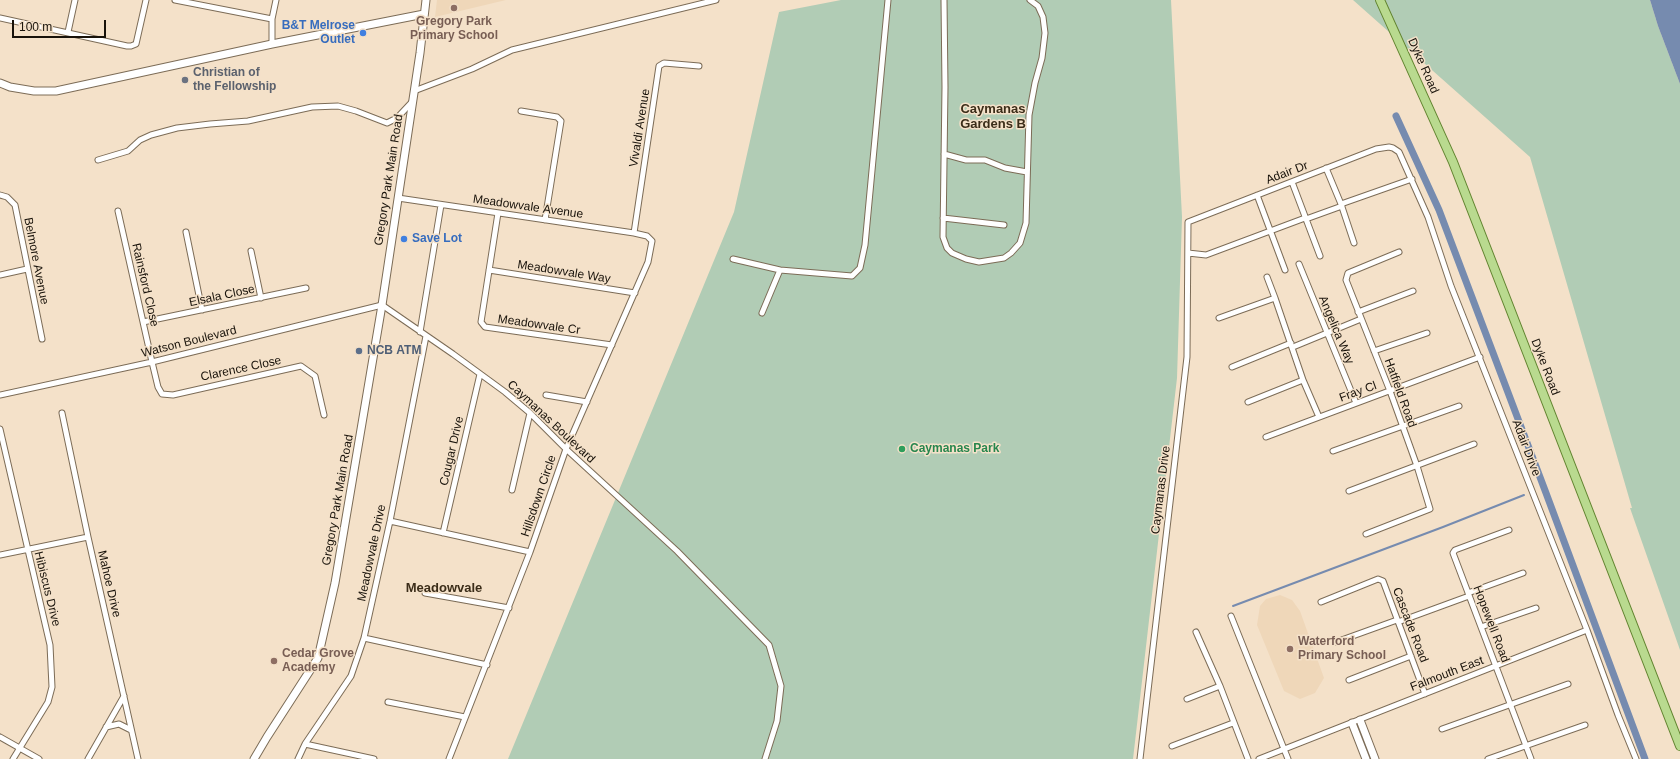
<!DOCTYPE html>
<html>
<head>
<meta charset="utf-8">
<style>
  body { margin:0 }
  #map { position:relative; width:1680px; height:759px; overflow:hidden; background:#f4e1c9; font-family:Helvetica,sans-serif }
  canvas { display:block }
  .scale { position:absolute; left:12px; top:20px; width:94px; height:18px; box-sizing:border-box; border:2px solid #18120a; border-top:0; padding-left:5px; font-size:12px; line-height:14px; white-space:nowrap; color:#18120a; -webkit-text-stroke:3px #f4e1c9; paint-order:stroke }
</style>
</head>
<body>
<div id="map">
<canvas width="1680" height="759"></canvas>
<div class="scale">100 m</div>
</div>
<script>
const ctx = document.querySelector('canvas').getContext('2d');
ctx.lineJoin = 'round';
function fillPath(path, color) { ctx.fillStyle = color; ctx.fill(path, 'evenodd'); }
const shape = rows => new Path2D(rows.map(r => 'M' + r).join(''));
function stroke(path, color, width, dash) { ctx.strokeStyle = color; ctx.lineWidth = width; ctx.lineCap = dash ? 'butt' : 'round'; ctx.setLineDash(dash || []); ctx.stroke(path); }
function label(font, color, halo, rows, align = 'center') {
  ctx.font = font + ' Helvetica,sans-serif'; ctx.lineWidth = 3; ctx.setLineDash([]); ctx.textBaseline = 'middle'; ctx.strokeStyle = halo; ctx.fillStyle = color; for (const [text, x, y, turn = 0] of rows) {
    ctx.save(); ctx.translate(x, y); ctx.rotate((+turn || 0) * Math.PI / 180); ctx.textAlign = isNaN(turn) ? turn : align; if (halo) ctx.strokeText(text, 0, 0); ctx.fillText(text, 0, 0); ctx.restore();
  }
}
fillPath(shape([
  [437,0,506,0,435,17],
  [1280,595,1292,600,1300,611,1324,678,1315,693,1300,699,1284,691,1257,625,1260,606,1266,599]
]), '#efd7b9');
fillPath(shape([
  [841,0,1171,0,1182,217,1177,378,1133,759,508,759,734,212,779,12],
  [1353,0,1650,0,1658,26,1680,84,1680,650,1630,508,1632,508,1530,157]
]), '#b1ccb5');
fillPath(shape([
  [1650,0,1680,0,1680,84,1658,26]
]), '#768baf');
stroke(shape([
  [1233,606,1443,527,1524,495]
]), '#768baf', 2);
stroke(shape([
  [1396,116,1439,210,1546,493,1645,759]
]), '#768baf', 7);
const street = shape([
  [175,0,272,19],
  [944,0,945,87,943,237,947,248,952,253,966,259,979,262,1004,258,1011,253,1020,243,1026,223,1029,115,1035,83,1042,58,1045,33,1043,17,1038,6,1030,0],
  [0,18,127,46,131,46,136,44,146,0],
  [68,32,75,0],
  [272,44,272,19,276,0],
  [414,91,472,69,512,50,716,0],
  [521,111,557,117,561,121,545,220],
  [944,154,966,160,985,160,1005,168,1027,172],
  [98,160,128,151,140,140,151,135,177,128,210,124,248,121,312,107,338,106,356,111,387,123,397,118,412,102],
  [1326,168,1341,204,1412,179],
  [1292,182,1320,256],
  [0,195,7,197,15,205,42,339],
  [1257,195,1285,270],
  [398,198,634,233,647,236,652,241,648,262,566,449,530,552,449,759],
  [1341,204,1354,243],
  [118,211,152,362,158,387,162,394,173,395,301,366,315,376,324,415],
  [498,213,481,322,485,327,612,345],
  [943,218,1004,225],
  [1306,219,1342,206],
  [186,232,202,310],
  [634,233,659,66,664,63,699,66],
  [251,251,261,298],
  [1188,253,1206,255,1305,218],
  [733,259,780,270],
  [1299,264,1356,403],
  [489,270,635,293],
  [0,275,27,269],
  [1267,277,1275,298],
  [1358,312,1413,291],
  [762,313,780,270,852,276,860,268,865,245,888,0],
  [1219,318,1275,298,1303,380,1319,417],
  [143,322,306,288],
  [420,332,441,205],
  [1293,347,1361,319],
  [1374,351,1427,333],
  [1232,367,1291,343],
  [0,395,152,362,382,305,453,354,505,392,530,413,566,449,677,551,769,645,781,686,777,721,765,759],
  [546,395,587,402],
  [1248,402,1303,380],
  [62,413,88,537,138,759],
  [0,429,50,645,52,687,48,702,13,759],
  [1266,437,1480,357],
  [1333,451,1459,406],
  [512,490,530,413],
  [1349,491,1474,444],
  [390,521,530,552],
  [1509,530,1455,550,1453,553,1531,759],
  [443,533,480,374],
  [1366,534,1430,509,1417,466,1390,391,1346,280,1348,273,1399,252],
  [0,555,88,537],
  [425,593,509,608],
  [1468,593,1523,573],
  [1321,602,1378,579,1383,581,1425,694],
  [1231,616,1288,759],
  [1398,622,1469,596],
  [1481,627,1536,608],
  [1196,632,1220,686,1248,759],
  [364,638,487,665],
  [1336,642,1397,620],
  [1349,680,1411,656],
  [1187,699,1220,686],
  [388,702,465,717],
  [106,727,119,724,131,730],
  [1442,729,1568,684],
  [0,737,39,759],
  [305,744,374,759],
  [1172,746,1233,723],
  [88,759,124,696],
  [298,759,305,744,351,676,364,638,390,521,426,336],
  [1140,759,1187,357,1188,222,1376,149,1389,147,1393,148,1399,152,1428,217,1451,286,1587,630,1618,715,1636,759],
  [1259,759,1587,630],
  [1488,759,1585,725]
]);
const secondary = shape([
  [0,83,10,87,34,91,56,91,272,44,424,14],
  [1360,720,1375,759],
  [1352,723,1366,759],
  [254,759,267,737,318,658,335,583,382,305,420,53,426,0]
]);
const primary = shape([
  [1380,0,1453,162,1680,746]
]);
stroke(street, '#7c6c57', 7);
stroke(secondary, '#7c6c57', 9);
stroke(primary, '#628430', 10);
stroke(street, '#fff', 5);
stroke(secondary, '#fff', 7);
stroke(primary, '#b9da8f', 8);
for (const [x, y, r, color] of [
  [454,8,4,"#8d6e63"],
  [363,33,4,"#3f7fe0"],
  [185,80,4,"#6b7280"],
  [404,239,4,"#3f7fe0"],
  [359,351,4,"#5c6f8a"],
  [902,449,4,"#2e9e5b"],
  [1290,649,4,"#8d6e63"],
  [274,661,4,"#8d6e63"]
]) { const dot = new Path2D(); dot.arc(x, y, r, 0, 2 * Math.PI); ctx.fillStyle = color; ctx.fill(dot); stroke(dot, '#f4e1c9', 1.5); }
label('bold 12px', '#785e54', '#f4e1c9', [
  ["Gregory Park",454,22,"center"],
  ["Primary School",454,36,"center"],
  ["Waterford",1298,642],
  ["Primary School",1298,656],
  ["Cedar Grove",282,654],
  ["Academy",282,668]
], 'left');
label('bold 12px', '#366cbe', '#f4e1c9', [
  ["B&T Melrose",355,26],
  ["Outlet",355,40],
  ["Save Lot",412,239,"left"]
], 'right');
label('12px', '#18120a', '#f4e1c9', [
  ["Dyke Road",1423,66,66],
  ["Vivaldi Avenue",640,128,-81],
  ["Adair Dr",1287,173,-21],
  ["Gregory Park Main Road",389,180,-81],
  ["Meadowvale Avenue",528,207,8],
  ["Belmore Avenue",36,261,79],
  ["Meadowvale Way",564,272,9],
  ["Rainsford Close",145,285,77],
  ["Elsala Close",222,296,-12],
  ["Meadowvale Cr",539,325,8],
  ["Angelica Way",1336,330,67],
  ["Watson Boulevard",189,342,-14],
  ["Dyke Road",1545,367,69],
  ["Clarence Close",241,369,-12],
  ["Fray Cl",1358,392,-20],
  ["Hatfield Road",1400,393,70],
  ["Caymanas Boulevard",551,422,43],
  ["Adair Drive",1526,448,69],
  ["Cougar Drive",452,451,-77],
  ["Caymanas Drive",1161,490,-83],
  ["Hillsdown Circle",539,496,-71],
  ["Gregory Park Main Road",338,500,-80],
  ["Meadowvale Drive",372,553,-78],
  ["Mahoe Drive",109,584,77],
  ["Hibiscus Drive",47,589,76],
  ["Hopewell Road",1491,624,69],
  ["Cascade Road",1410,625,69],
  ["Falmouth East",1447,674,-21]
]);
label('bold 12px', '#5b616d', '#f4e1c9', [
  ["Christian of",193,73],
  ["the Fellowship",193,87]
], 'left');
label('bold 12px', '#4e5e75', '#f4e1c9', [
  ["NCB ATM",367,351]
], 'left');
label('bold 12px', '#27864d', '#f4e1c9', [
  ["Caymanas Park",910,449]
], 'left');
label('bold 13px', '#3b2d19', '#f4e1c9', [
  ["Caymanas",993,109],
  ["Gardens B",993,124],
  ["Meadowvale",444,588]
]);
</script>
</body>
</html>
